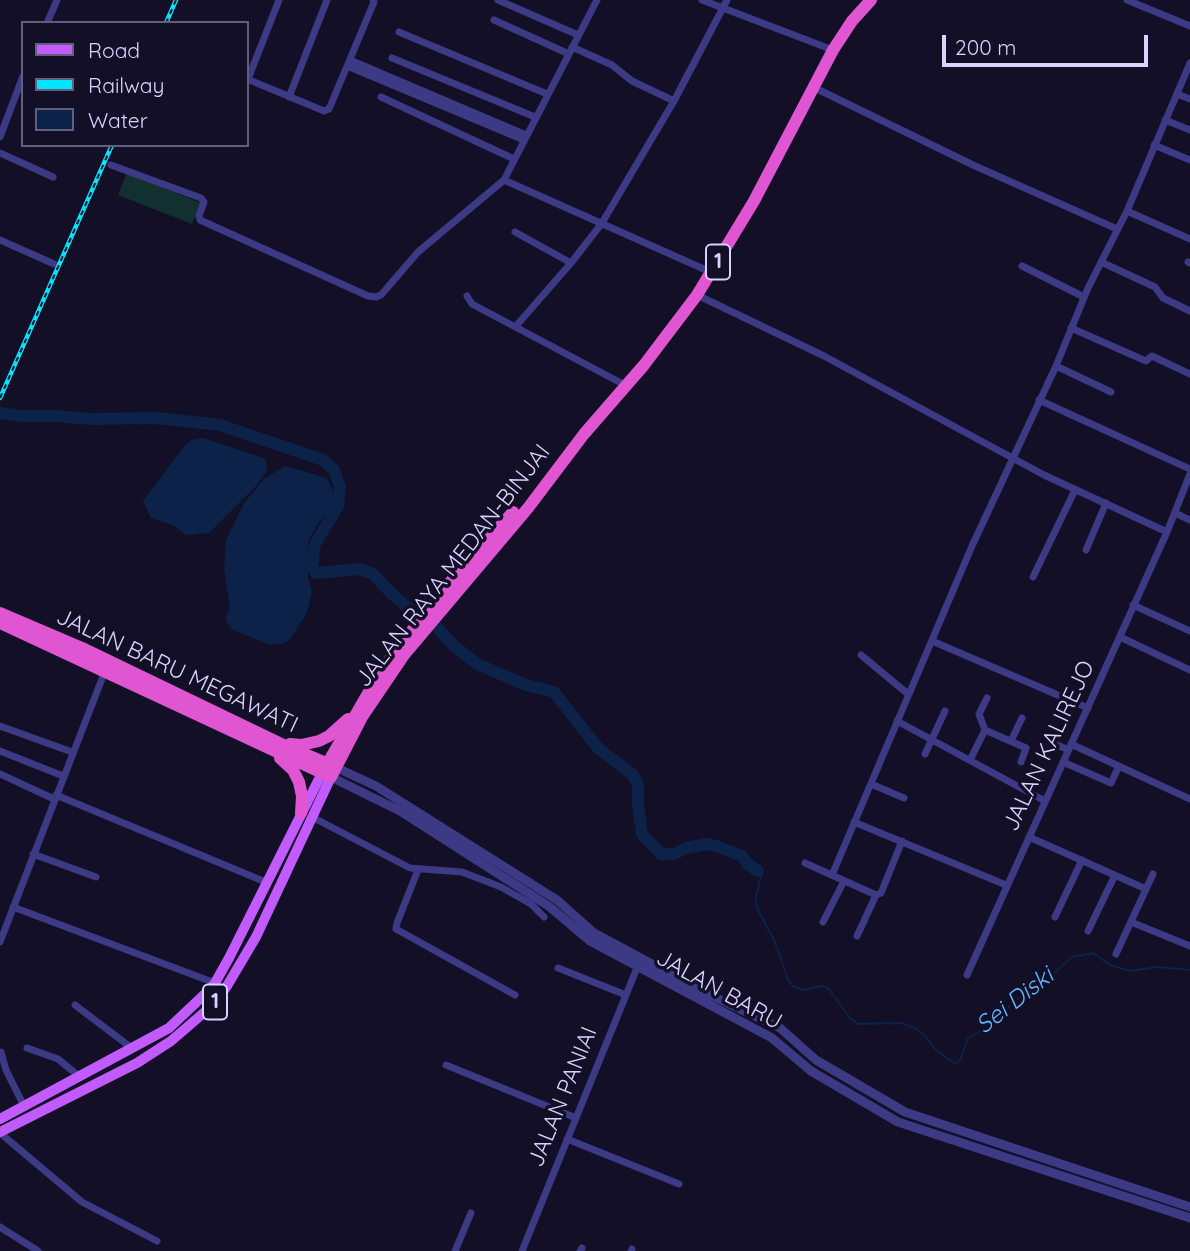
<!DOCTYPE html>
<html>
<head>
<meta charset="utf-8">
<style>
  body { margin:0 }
  #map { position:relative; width:1190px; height:1251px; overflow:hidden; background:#130f26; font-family:Quicksand,sans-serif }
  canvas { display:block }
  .legend { position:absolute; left:21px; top:21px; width:228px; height:126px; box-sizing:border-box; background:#130f26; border:2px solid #625e7d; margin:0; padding:9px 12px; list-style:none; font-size:21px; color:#d9d4ff }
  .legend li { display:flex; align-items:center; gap:14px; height:35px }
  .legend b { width:35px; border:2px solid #625e7d }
  .scale { position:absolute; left:942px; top:35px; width:206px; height:32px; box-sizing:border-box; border:4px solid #d9d4ff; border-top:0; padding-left:9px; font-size:21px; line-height:24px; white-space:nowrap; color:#d9d4ff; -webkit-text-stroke:5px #130f26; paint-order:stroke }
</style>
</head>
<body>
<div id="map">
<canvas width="1190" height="1251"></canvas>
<ul class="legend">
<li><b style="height:9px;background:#c25bff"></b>Road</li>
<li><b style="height:9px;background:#00e5ff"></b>Railway</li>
<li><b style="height:19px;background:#0c2248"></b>Water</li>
</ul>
<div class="scale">200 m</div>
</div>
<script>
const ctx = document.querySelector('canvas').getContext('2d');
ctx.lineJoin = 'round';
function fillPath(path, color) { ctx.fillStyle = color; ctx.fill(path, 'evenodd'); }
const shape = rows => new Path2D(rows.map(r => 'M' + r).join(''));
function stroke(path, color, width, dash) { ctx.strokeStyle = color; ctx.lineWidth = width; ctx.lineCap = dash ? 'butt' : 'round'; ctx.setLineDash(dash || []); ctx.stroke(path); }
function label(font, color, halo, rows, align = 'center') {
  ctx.font = font + ' Quicksand,sans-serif'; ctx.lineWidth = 7; ctx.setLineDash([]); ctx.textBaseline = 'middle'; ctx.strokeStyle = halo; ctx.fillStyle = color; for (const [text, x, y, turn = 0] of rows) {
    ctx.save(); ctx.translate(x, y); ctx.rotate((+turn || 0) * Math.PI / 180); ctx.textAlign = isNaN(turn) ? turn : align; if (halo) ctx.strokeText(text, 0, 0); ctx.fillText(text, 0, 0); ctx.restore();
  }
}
fillPath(shape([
  [127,173,201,203,192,224,118,195]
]), '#12302f');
fillPath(shape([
  [203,438,266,459,267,471,256,486,209,533,186,535,173,525,151,518,143,501,185,445,191,440],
  [285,466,327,478,333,490,335,502,331,510,318,523,308,541,308,577,312,591,307,613,290,639,283,644,268,644,236,631,231,628,226,621,226,615,230,608,224,568,226,540,244,503,264,479]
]), '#0c2248');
stroke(shape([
  [758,871,761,876,756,897,757,908,774,940,788,980,793,986,803,990,822,986,828,988,850,1018,858,1024,901,1023,917,1029,925,1036,936,1050,955,1064,960,1060,968,1038,980,1031,1028,990,1043,983,1072,957,1093,953,1110,965,1130,971,1157,967,1190,970]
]), '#0c2248', 2);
stroke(shape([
  [0,413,23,416,55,416,91,419,157,418,220,425,323,460,334,470,340,487,338,506,315,544,312,566,316,573,360,569,373,574,393,595,414,613,435,625,452,644,477,664,526,685,554,692,598,748,633,775,638,785,638,805,642,834,661,854,674,854,686,848,706,844,716,846,742,856,748,864,758,871]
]), '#0c2248', 12);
stroke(shape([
  [498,0,578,35],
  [702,0,833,50],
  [1127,0,1190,26],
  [494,20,569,54],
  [47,23,57,0],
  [399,32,547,94],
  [572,47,612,65,632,81,674,101],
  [392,58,535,117],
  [350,60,526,135],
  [347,66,524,140],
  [247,79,324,111,329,109,374,2,373,0],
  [248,79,279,0],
  [813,87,973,165,1117,229],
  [1177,94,1190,99],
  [289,97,327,0],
  [381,97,514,159],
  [1165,120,1190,130],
  [0,137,23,76],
  [1154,145,1190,160],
  [0,153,53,177],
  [111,165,201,198,204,202,199,216,200,220,368,296,376,297,381,295,418,252,504,180,597,0],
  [504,180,706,270],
  [1127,211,1190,239],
  [515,232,571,263],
  [0,240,54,264],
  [1101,262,1155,287,1163,298,1190,311],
  [1188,262,1190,263],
  [1022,266,1084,297],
  [697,295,824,356,1044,475,1167,532],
  [467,296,472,304,621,383],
  [516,326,571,263,602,223,674,101,727,0],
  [1071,328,1146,361,1152,356,1190,374],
  [1056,366,1111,392],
  [1039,400,1190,469],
  [1175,513,1190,520],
  [1086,550,1106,503],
  [1033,577,1075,490],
  [1133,605,1190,631],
  [1120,637,1190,670],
  [932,641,1088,708],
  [861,655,908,694],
  [897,721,1045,801],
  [0,726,72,752],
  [985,730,1026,748,1021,762],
  [1011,741,1022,718],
  [1050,742,1069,750],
  [1071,744,1190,799],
  [0,751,63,776],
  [925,754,945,711],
  [970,760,985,730,979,714,987,698],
  [1063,762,1111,783,1119,766],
  [0,774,54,799],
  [871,784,904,798],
  [56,795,268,883],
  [312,817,410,868,462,872,501,887,531,904,544,917],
  [854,822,1006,885],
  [1029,837,1146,889],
  [33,854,96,877],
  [805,863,876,895],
  [418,870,397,923,396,929,515,995],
  [832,875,972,546,1056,366,1088,288,1127,211,1190,63],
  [13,907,215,983],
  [1055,917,1082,860],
  [823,922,844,881],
  [1131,922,1190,946],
  [1088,931,1115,875],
  [857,936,876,895,881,893,902,841],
  [0,942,105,671],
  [1116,954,1153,874],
  [558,968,626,995],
  [967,975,1167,532,1190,474],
  [75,1005,133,1049],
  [27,1048,58,1059,80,1077],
  [1,1052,6,1070,24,1106],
  [446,1065,576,1118],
  [0,1133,82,1202,157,1241],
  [567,1139,679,1184],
  [0,1227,38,1251],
  [455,1251,471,1213],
  [522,1251,639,963],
  [580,1251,582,1248],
  [631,1251,632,1249]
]), '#3d3a85', 7);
stroke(shape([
  [335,767,376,786,557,900,594,933,704,992,780,1028,816,1060,905,1112,1190,1207],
  [331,777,400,811,550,907,590,941,772,1038,811,1071,898,1122,1190,1218]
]), '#3d3a85', 9);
stroke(shape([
  [0,1119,169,1028,205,994,215,983,229,958,322,773],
  [0,1132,137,1063,171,1041,214,1004,227,986,256,937,331,777]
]), '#c25bff', 10);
stroke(shape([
  [0,613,82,648,279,743,333,766],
  [0,623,331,777,362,717,404,655,528,508,584,434,644,365,697,295,754,201,833,50,852,21,871,0],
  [290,744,301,745,319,741,329,736,348,719],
  [280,758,293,770,299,782,302,796,301,813],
  [322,773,381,671,445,588,513,512]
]), '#e055d1', 12);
const rail = shape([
  [166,23,176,0],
  [0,398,112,145]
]);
stroke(rail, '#00e5ff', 4.5);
stroke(rail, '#130f26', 2, [5]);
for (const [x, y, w] of [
  [718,262,24],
  [215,1002,24]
]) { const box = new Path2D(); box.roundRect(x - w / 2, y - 17.5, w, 35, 5); ctx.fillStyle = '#130f26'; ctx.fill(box); stroke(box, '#d9d4ff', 2); }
label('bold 21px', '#d9d4ff', null, [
  ["1",718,262],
  ["1",215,1002]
]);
label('23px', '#d9d4ff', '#130f26', [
  ["JALAN RAYA MEDAN-BINJAI",453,566,-52],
  ["JALAN BARU MEGAWATI",177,671,25],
  ["JALAN KALIREJO",1049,746,-65],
  ["JALAN BARU",719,990,29],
  ["JALAN PANIAI",563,1097,-68]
]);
label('italic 24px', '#62b6ff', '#130f26', [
  ["Sei Diski",1015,1001,-38]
]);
</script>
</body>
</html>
